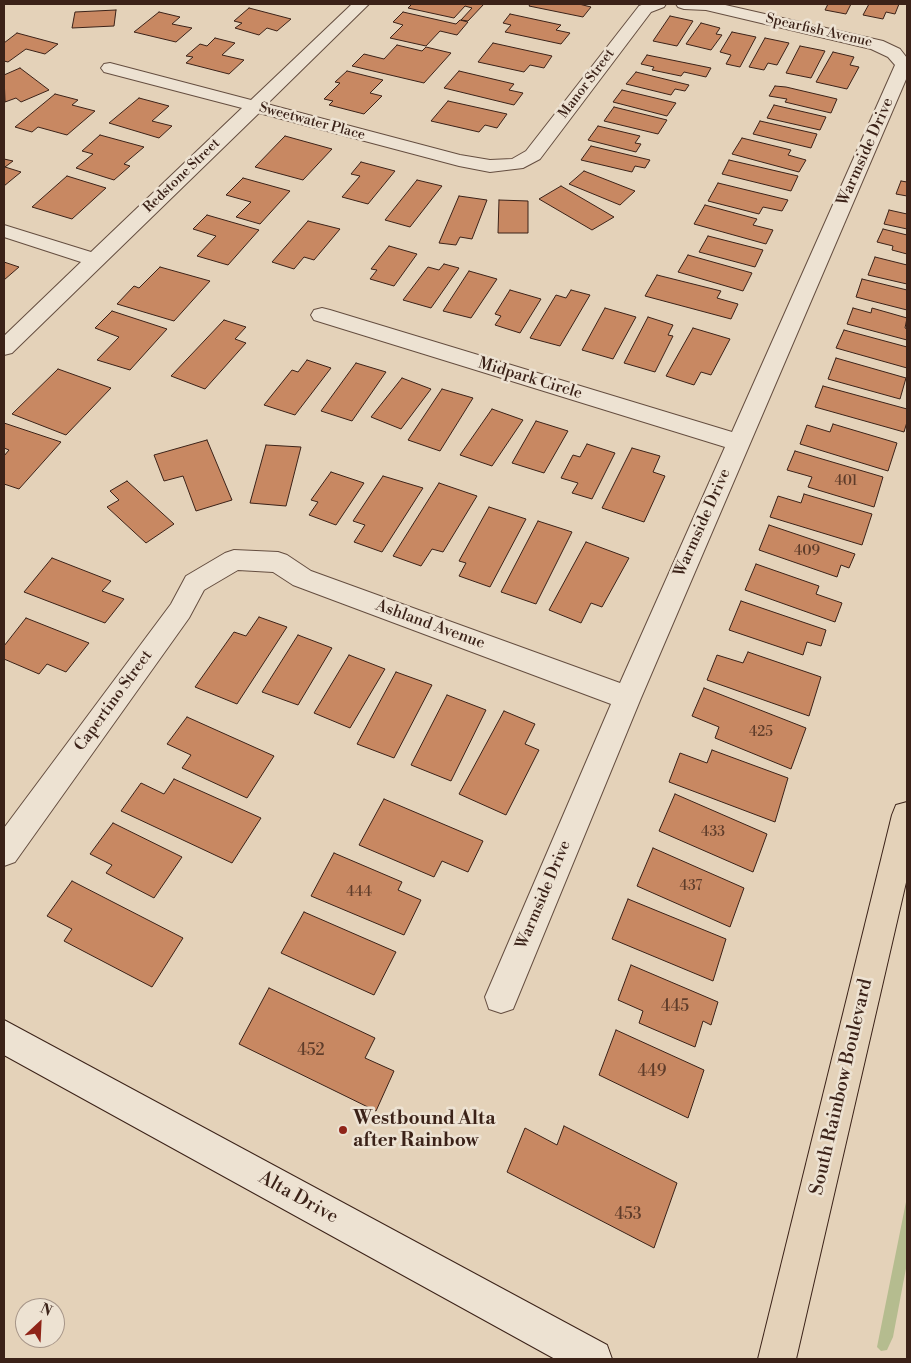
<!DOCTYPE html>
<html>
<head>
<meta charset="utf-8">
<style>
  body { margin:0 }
  #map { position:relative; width:911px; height:1363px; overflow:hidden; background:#e4d2b9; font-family:"Libre Bodoni",serif }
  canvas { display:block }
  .frame { position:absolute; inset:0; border:5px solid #3b2218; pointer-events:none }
  .north { position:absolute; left:15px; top:1298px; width:50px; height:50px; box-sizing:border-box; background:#ede2d2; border:1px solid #a69588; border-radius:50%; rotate:25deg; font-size:14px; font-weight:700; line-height:20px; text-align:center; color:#3b2218 }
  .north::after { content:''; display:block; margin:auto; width:18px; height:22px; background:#8f2418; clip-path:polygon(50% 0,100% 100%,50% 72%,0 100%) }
</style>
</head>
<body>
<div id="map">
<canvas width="911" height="1363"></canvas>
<div class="frame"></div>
<div class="north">N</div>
</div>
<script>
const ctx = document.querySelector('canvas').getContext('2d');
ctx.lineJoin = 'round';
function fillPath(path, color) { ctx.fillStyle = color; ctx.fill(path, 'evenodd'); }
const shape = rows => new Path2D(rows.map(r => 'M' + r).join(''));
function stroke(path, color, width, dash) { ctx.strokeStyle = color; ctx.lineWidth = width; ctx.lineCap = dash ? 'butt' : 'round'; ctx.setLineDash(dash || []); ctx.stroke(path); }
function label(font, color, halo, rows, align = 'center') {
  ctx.font = font + ' "Libre Bodoni",serif'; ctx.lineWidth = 5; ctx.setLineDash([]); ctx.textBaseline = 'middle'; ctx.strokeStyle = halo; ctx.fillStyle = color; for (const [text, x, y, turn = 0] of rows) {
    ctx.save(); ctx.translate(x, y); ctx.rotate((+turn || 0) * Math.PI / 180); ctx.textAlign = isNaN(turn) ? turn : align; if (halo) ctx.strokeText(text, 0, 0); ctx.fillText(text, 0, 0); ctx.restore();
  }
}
fillPath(shape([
  [907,1197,907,1263,893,1337,887,1350,881,1351,877,1347]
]), '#b5bc8f');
const building = shape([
  [412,4,484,4,468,21,461,20,472,8,465,6,454,18,408,8,412,4],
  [530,4,579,4,591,7,583,17,529,6,530,4],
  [828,4,851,4,846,14,825,10,828,4],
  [869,4,899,4,895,14,886,12,883,19,863,15,869,4],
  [249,8,291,19,277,31,267,28,259,35,235,28,242,23,234,21,249,8],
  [116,10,114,26,72,28,75,12,116,10],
  [159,12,180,17,172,24,192,28,176,42,134,32,159,12],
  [403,12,456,24,460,20,468,22,457,35,440,31,426,46,390,38,403,25,393,22,403,12],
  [510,14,561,25,556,30,570,33,561,44,505,32,511,25,503,23,510,14],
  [670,16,693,21,677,46,653,41,670,16],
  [701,23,720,28,716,34,722,35,711,50,686,44,701,23],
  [732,32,756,37,740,67,726,64,731,55,720,52,732,32],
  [17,33,58,44,45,54,26,49,8,62,4,61,4,43,17,33],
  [215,38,235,43,222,55,244,60,229,74,186,63,193,57,186,56,200,44,207,46,215,38],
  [765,38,789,43,777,65,768,63,764,70,749,67,765,38],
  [493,43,552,56,544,68,530,65,524,72,478,62,493,43],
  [397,45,422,51,426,47,451,53,424,83,352,66,364,54,384,59,397,45],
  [800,46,825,51,811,78,786,73,800,46],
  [833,52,854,57,850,65,859,67,847,89,816,82,833,52],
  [647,55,711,68,706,77,684,72,681,76,652,70,654,67,641,64,647,55],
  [20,68,49,90,21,102,16,98,5,102,4,75,20,68],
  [347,71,383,80,370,93,382,96,364,114,329,105,333,101,324,99,340,83,335,82,347,71],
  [459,71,514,84,509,90,523,93,514,105,444,88,459,71],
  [636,72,689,85,685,91,675,89,671,95,626,84,636,72],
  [775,86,786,87,837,99,831,113,785,102,787,99,769,96,775,86],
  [622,90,676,103,667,116,613,102,622,90],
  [55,94,78,100,72,105,95,111,67,135,38,127,32,132,15,127,55,94],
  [139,98,169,106,152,121,172,126,159,138,109,123,139,98],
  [448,101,507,114,497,128,485,125,479,132,431,121,448,101],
  [774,105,826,117,820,130,767,118,774,105],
  [614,107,667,120,658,134,604,121,614,107],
  [760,121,817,134,811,148,753,134,760,121],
  [598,126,640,136,635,143,641,144,636,152,588,140,598,126],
  [100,135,144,147,124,164,130,166,114,180,76,168,93,154,82,151,100,135],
  [285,136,332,149,303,180,255,167,285,136],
  [742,138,791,150,788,155,806,160,799,172,732,154,742,138],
  [591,146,650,160,645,168,635,166,632,172,581,160,591,146],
  [4,159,13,161,5,167,21,172,4,186,4,159],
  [729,160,798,176,791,191,722,174,729,160],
  [361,162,395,171,368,204,342,197,360,176,351,174,361,162],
  [584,171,635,191,620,205,569,184,584,171],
  [67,176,106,188,72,219,32,207,67,176],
  [243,178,290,191,260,224,236,217,251,202,226,195,243,178],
  [417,180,442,186,410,227,385,220,417,180],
  [901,181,907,182,907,196,896,194,901,181],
  [718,183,788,200,782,211,763,207,759,214,708,201,718,183],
  [561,186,614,217,592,230,539,199,561,186],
  [459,196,487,200,472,239,460,237,456,245,439,243,459,196],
  [499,200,528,201,528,233,498,233,499,200],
  [705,205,757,219,753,225,773,230,766,244,694,224,705,205],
  [889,210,907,214,907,229,884,224,889,210],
  [207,215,259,230,228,265,197,256,216,236,193,229,207,215],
  [308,221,340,229,314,260,304,257,294,269,272,262,308,221],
  [883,229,907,235,907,254,892,250,893,246,877,242,883,229],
  [708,236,763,250,755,267,699,252,708,236],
  [389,246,417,254,394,286,370,279,377,270,371,269,389,246],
  [688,255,752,273,743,291,678,272,688,255],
  [875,257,907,265,907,284,868,275,875,257],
  [4,262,19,267,4,280,4,262],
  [444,264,459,268,431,308,403,300,428,267,439,270,444,264],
  [160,267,210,281,174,321,117,304,134,286,139,288,160,267],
  [469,271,497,279,471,318,443,311,469,271],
  [657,275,721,291,717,298,738,304,731,319,645,296,657,275],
  [862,279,907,290,907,310,856,297,862,279],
  [510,290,541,299,520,333,495,325,501,316,495,314,510,290],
  [571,290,590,295,560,346,530,338,556,295,566,298,571,290],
  [605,308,636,317,613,359,582,350,605,308],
  [853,308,871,313,872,308,907,318,905,328,907,329,907,340,847,324,853,308],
  [112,311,167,329,130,370,97,360,119,337,95,328,112,311],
  [648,317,673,325,668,335,673,336,655,372,624,363,648,317],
  [224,320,246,327,235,339,246,343,205,389,171,376,224,320],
  [693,328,730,339,711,375,701,372,694,385,666,376,693,328],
  [844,330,907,347,907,368,836,348,844,330],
  [836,358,906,378,900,399,828,379,836,358],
  [307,360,331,368,295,415,264,405,292,370,298,372,307,360],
  [356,363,386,372,352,421,321,411,356,363],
  [58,369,111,388,66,435,12,414,58,369],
  [402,378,431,389,401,429,371,417,402,378],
  [823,386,907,409,907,422,904,432,815,407,823,386],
  [442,389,473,398,440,451,408,440,442,389],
  [492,409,523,420,492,466,460,455,492,409],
  [536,421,568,431,544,473,512,463,536,421],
  [4,423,61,442,19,489,4,484,4,456,9,450,4,448,4,423],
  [833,424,897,443,888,471,800,444,807,425,830,432,833,424],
  [207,440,232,500,196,511,183,476,164,481,154,455,207,440],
  [587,444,615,453,592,499,572,493,578,483,561,478,573,455,580,457,587,444],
  [266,445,301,447,286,506,250,503,266,445],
  [632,448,660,456,653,472,665,476,644,522,602,508,632,448],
  [795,451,883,477,874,507,808,487,812,477,787,470,795,451],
  [331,472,364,483,336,525,309,515,318,502,311,500,331,472],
  [383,476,423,488,382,552,354,542,365,525,353,521,383,476],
  [127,481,174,524,146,543,107,507,119,500,110,491,127,481],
  [439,483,477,496,443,552,432,549,421,566,393,556,439,483],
  [804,494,872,514,862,545,770,517,778,496,801,503,804,494],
  [489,507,526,519,490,587,459,576,466,563,459,561,489,507],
  [538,521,572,532,536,604,501,592,538,521],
  [769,525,855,554,849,568,841,565,837,577,759,550,769,525],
  [586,542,629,558,602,607,591,603,581,623,549,610,586,542],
  [52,558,111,581,102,591,124,599,105,623,24,592,52,558],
  [756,564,819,586,816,594,842,603,835,622,745,590,756,564],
  [741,601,826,630,821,646,807,642,803,655,729,630,741,601],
  [259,617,287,627,237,704,195,687,234,632,246,636,259,617],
  [26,618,89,643,66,672,47,664,39,674,4,659,4,646,26,618],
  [298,635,332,648,298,705,262,692,298,635],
  [748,652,821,677,809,716,707,680,717,655,743,663,748,652],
  [349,655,385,669,350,728,314,713,349,655],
  [396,672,432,685,394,758,357,744,396,672],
  [704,688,806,728,791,769,715,738,719,727,692,716,704,688],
  [447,695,486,710,451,781,411,765,447,695],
  [504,711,535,724,525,744,539,750,506,815,459,794,504,711],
  [187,717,274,756,247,798,182,768,191,755,167,744,187,717],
  [712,750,788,778,775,822,669,782,680,753,707,763,712,750],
  [174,779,261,818,232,863,121,811,141,783,164,794,174,779],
  [675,794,767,834,753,872,659,831,675,794],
  [384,799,483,841,468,872,442,861,434,877,359,845,384,799],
  [113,823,182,857,154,898,106,873,112,865,90,854,113,823],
  [653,848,744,888,730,927,637,886,653,848],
  [334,853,402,882,398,890,421,900,404,935,311,896,334,853],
  [72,881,183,938,152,987,64,941,72,929,47,916,72,881],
  [628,899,726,939,713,981,612,939,628,899],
  [304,912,396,952,374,995,281,953,304,912],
  [631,965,718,1002,711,1025,703,1021,695,1047,639,1023,643,1011,618,1000,631,965],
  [269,988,375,1038,365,1058,394,1071,376,1111,239,1044,269,988],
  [616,1030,704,1070,688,1118,599,1075,616,1030],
  [564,1126,677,1183,654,1248,507,1172,525,1128,557,1145,564,1126]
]);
fillPath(building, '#c88862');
stroke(building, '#3b2218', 1);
const street = shape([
  [352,4,369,4,267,104,460,155,490,160,512,159,526,151,639,6,644,4,666,4,664,7,651,12,540,159,523,168,490,172,459,166,259,113,12,353,4,355,4,336,81,262,4,237,4,225,91,252,242,108,104,72,101,68,104,64,110,63,251,100,352,4],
  [676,4,721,4,883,41,900,49,907,58,907,77,641,698,513,1009,501,1013,489,1009,485,997,611,704,293,585,273,572,238,570,204,590,189,618,15,862,4,866,4,828,171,604,186,576,225,553,234,550,278,552,287,555,311,571,620,683,725,447,314,320,311,315,314,310,322,308,330,310,732,432,895,65,888,57,871,49,706,10,684,9,678,7,676,4]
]);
const secondary = shape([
  [4,1020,607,1345,612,1359,555,1359,4,1055,4,1020]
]);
const primary = shape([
  [907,802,907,878,796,1359,758,1359,892,815,896,805,907,802]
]);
stroke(street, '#654e40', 2);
stroke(secondary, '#3b2218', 2);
stroke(primary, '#3b2218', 2);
fillPath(street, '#ede2d2');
fillPath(secondary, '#ede2d2');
fillPath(primary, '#e4d2b9');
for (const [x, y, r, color] of [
  [343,1130,5,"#8f2418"]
]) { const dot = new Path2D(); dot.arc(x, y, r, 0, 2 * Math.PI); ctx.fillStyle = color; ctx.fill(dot); stroke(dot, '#ede2d2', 2); }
label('14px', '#3b2218', '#ede2d2', [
  ["Spearfish Avenue",819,31,13],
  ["Manor Street",587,84,-53],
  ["Sweetwater Place",312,122,15],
  ["Redstone Street",182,176,-44]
]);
label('14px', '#5e3c2a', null, [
  ["401",846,482],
  ["409",807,552],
  ["425",761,733],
  ["433",713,833],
  ["437",691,887],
  ["444",359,893]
]);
label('16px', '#3b2218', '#ede2d2', [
  ["Warmside Drive",866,152,-66],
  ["Midpark Circle",530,379,17],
  ["Warmside Drive",703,523,-66],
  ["Ashland Avenue",430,625,20],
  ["Capertino Street",114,701,-54],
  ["Warmside Drive",544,895,-67]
]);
label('16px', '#5e3c2a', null, [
  ["445",675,1007],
  ["452",311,1051],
  ["449",652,1072],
  ["453",628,1215]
]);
label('19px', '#3b2218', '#ede2d2', [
  ["South Rainbow Boulevard",842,1087,-77],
  ["Alta Drive",298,1198,29]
]);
label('bold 19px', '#3b2218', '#ede2d2', [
  ["Westbound Alta",353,1119],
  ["after Rainbow",353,1141]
], 'left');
</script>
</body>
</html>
